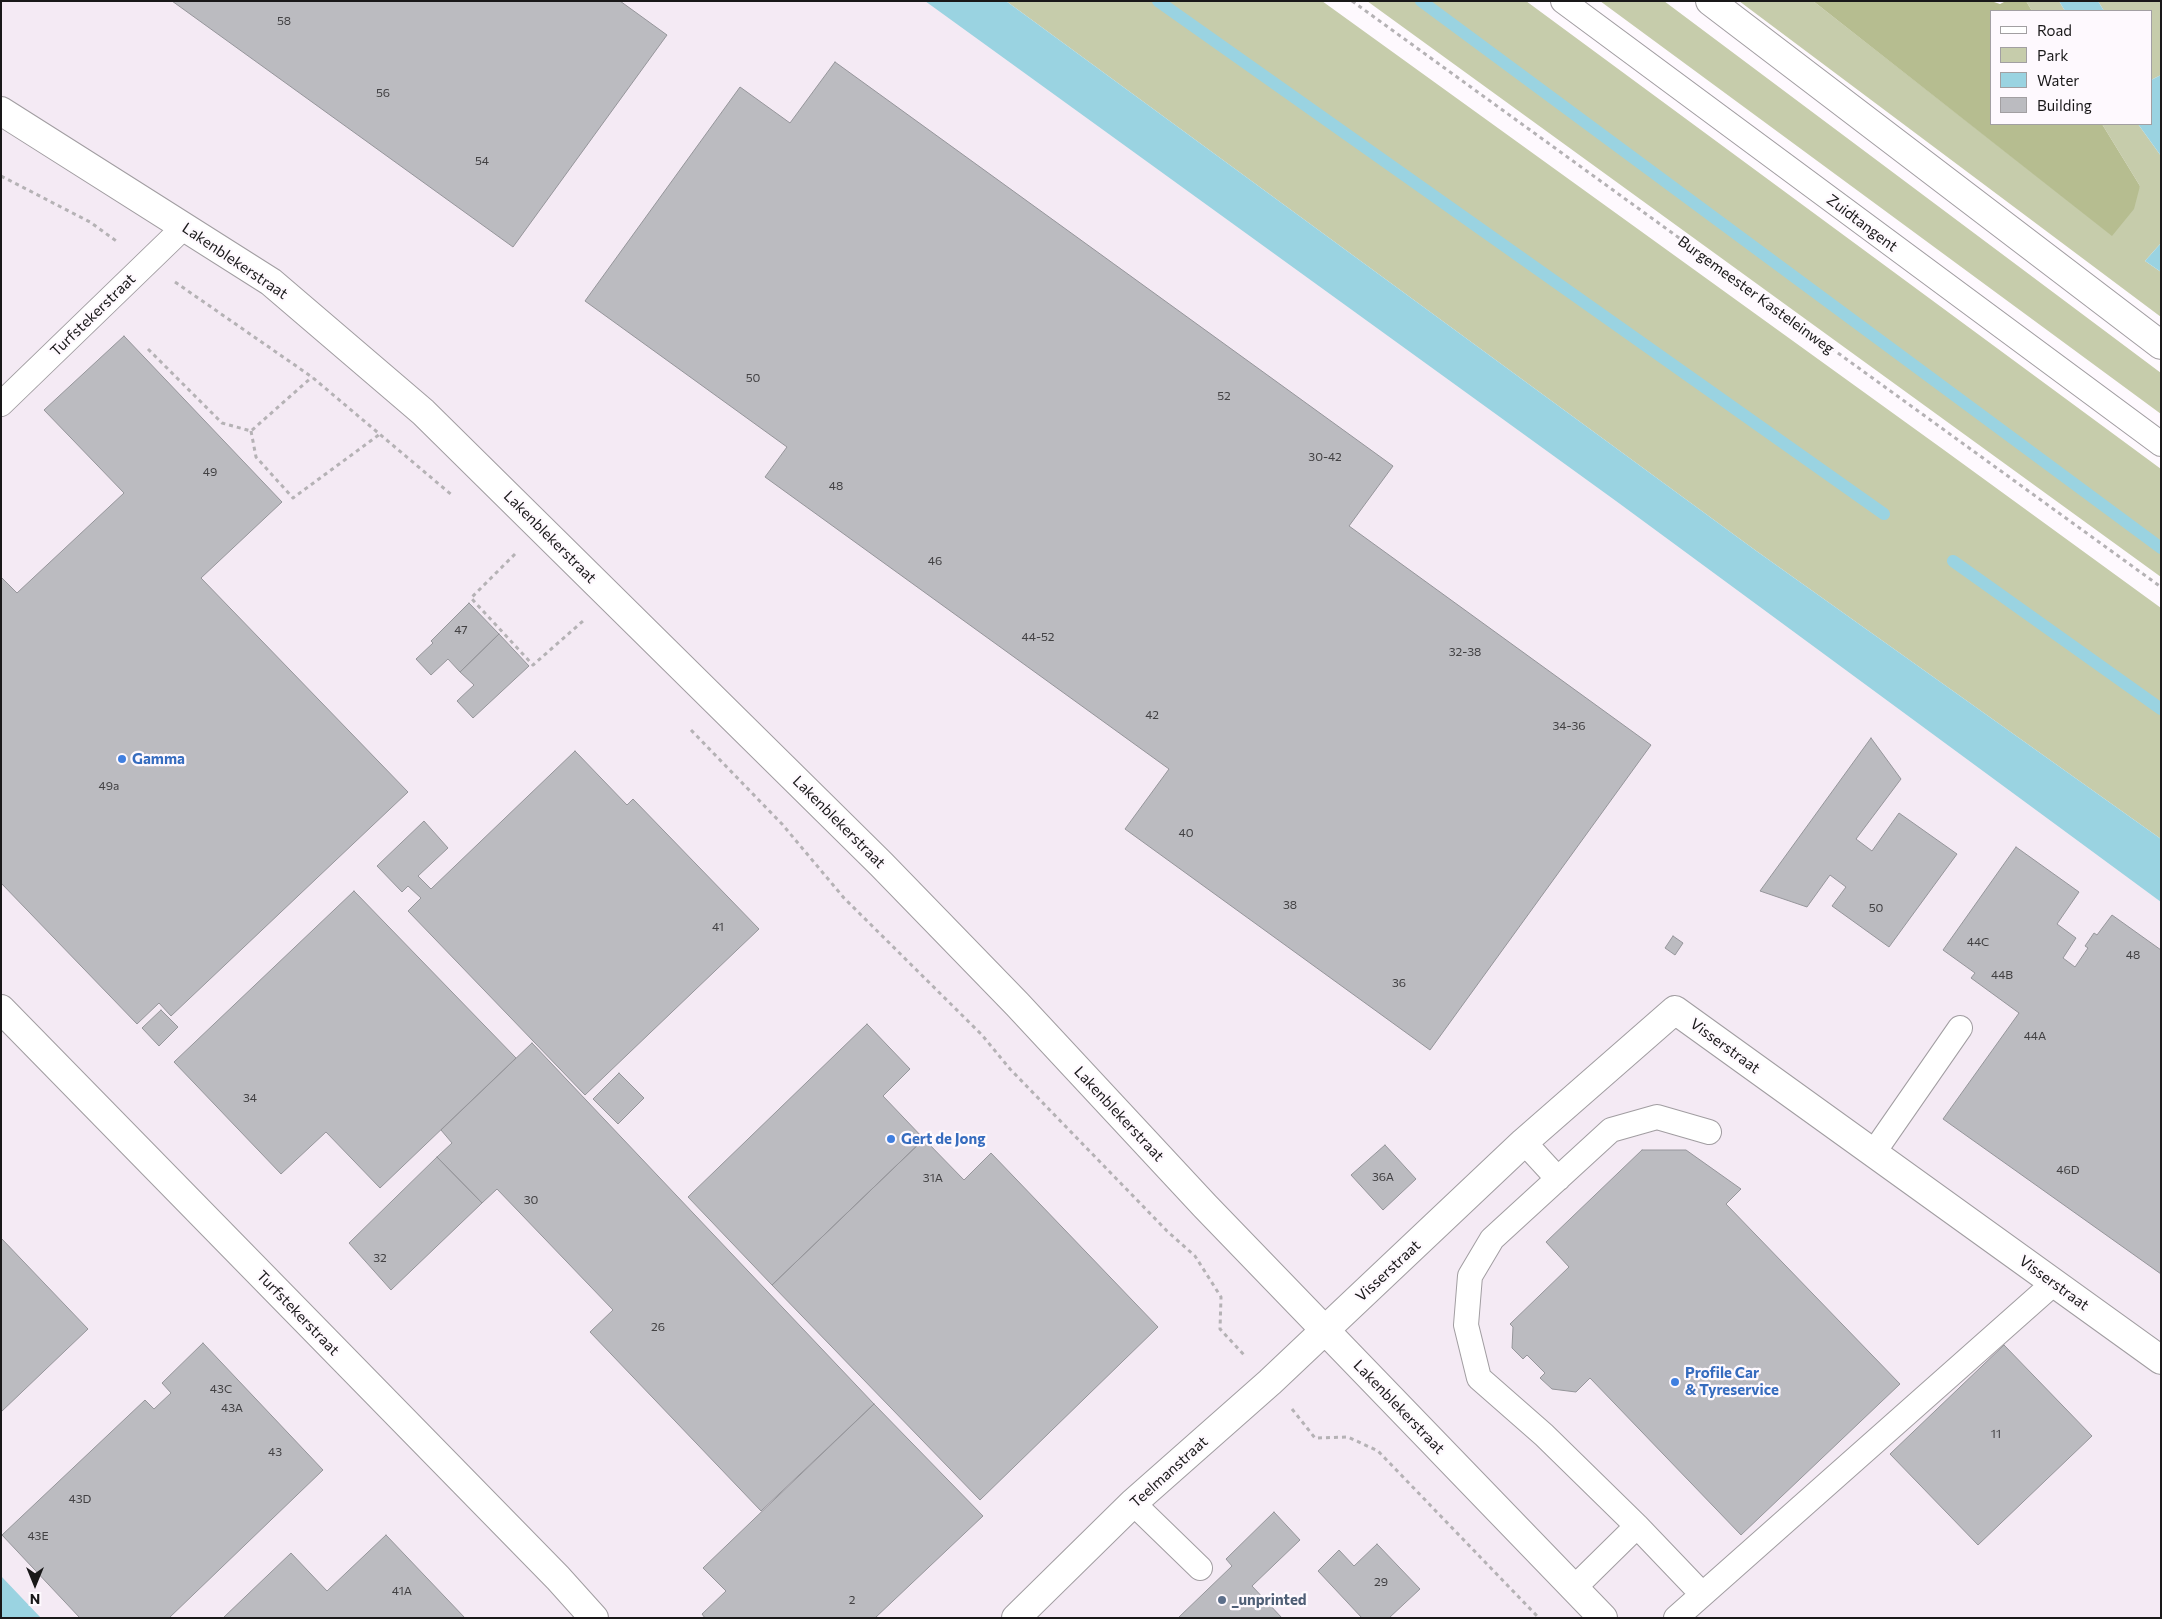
<!DOCTYPE html>
<html>
<head>
<meta charset="utf-8">
<style>
  body { margin:0 }
  #map { position:relative; width:2162px; height:1619px; overflow:hidden; background:#fef9fe; font-family:Commissioner,sans-serif }
  canvas { display:block }
  .frame { position:absolute; inset:0; border:2px solid #191819; pointer-events:none }
  .legend { position:absolute; left:1990px; top:10px; width:162px; height:115px; box-sizing:border-box; background:#fef9fe; border:1px solid #a29fa2; margin:0; padding:6px 9px; list-style:none; font-size:15px; color:#191819 }
  .legend li { display:flex; align-items:center; gap:10px; height:25px }
  .legend b { width:25px; border:1px solid #a29fa2 }
  .north { position:absolute; left:10px; top:1559px; width:50px; height:50px; -webkit-text-stroke:4px #fef9fe; paint-order:stroke; rotate:180deg; font-size:14px; font-weight:700; line-height:20px; text-align:center; color:#191819 }
  .north::after { content:''; display:block; margin:auto; width:18px; height:22px; background:#191819; clip-path:polygon(50% 0,100% 100%,50% 72%,0 100%) }
</style>
</head>
<body>
<div id="map">
<canvas width="2162" height="1619"></canvas>
<div class="frame"></div>
<ul class="legend">
<li><b style="height:6px;background:#fff"></b>Road</li>
<li><b style="height:14px;background:#c6ccab"></b>Park</li>
<li><b style="height:14px;background:#9ad3e1"></b>Water</li>
<li><b style="height:14px;background:#bbbbc0"></b>Building</li>
</ul>
<div class="north">N</div>
</div>
<script>
const ctx = document.querySelector('canvas').getContext('2d');
ctx.lineJoin = 'round';
function fillPath(path, color) { ctx.fillStyle = color; ctx.fill(path, 'evenodd'); }
const shape = rows => new Path2D(rows.map(r => 'M' + r).join(''));
function stroke(path, color, width, dash) { ctx.strokeStyle = color; ctx.lineWidth = width; ctx.lineCap = dash ? 'butt' : 'round'; ctx.setLineDash(dash || []); ctx.stroke(path); }
function label(font, color, halo, rows, align = 'center') {
  ctx.font = font + ' Commissioner,sans-serif'; ctx.lineWidth = 4.5; ctx.setLineDash([]); ctx.textBaseline = 'middle'; ctx.strokeStyle = halo; ctx.fillStyle = color; for (const [text, x, y, turn = 0] of rows) {
    ctx.save(); ctx.translate(x, y); ctx.rotate((+turn || 0) * Math.PI / 180); ctx.textAlign = isNaN(turn) ? turn : align; if (halo) ctx.strokeText(text, 0, 0); ctx.fillText(text, 0, 0); ctx.restore();
  }
}
fillPath(shape([
  [1,1,938,1,2161,882,2161,1618,1,1618]
]), '#f4eaf4');
fillPath(shape([
  [1006,1,1322,1,1944,450,2161,608,2161,839,1755,550],
  [1367,1,1526,1,2161,469,2161,577],
  [1600,1,1664,1,2161,373,2161,414],
  [1739,1,1813,1,2112,235,2140,186,2102,124,2138,124,2161,156,2161,243,2145,261,2161,272,2161,317],
  [2026,1,2059,1,2065,11,2032,11],
  [2098,1,2161,1,2161,75,2151,80,2151,11,2104,11]
]), '#c6ccab');
fillPath(shape([
  [1813,1,1991,1,2000,4,2006,1,2026,1,2032,11,1991,11,1991,124,2102,124,2140,186,2134,209,2112,236]
]), '#b6bd90');
fillPath(shape([
  [925,1,1006,1,1755,550,2161,839,2161,902,1616,501],
  [2059,1,2098,1,2104,11,2065,11],
  [2161,75,2161,156,2138,124,2151,124,2151,80],
  [2161,243,2161,272,2145,261],
  [1,1576,41,1618,1,1618]
]), '#9ad3e1');
stroke(shape([
  [1158,1,1884,514],
  [1421,1,2161,548],
  [1953,561,2161,709]
]), '#9ad3e1', 12);
const building = shape([
  [172,1,620,1,667,35,513,247,172,1],
  [835,62,1393,466,1349,526,1651,745,1430,1050,1125,829,1169,769,765,477,787,447,585,301,740,87,790,123,835,62],
  [124,336,282,502,201,578,408,792,171,1016,159,1003,137,1024,1,883,1,577,17,593,124,493,44,410,124,336],
  [469,603,499,634,460,672,448,659,431,675,416,659,433,643,431,641,469,603],
  [499,634,529,666,473,718,457,701,474,685,460,672,499,634],
  [1871,738,1901,779,1856,839,1872,851,1899,813,1957,854,1889,947,1832,906,1846,887,1830,875,1807,907,1760,891,1871,738],
  [575,751,627,805,633,799,759,929,585,1095,408,911,421,898,408,886,402,892,377,866,424,821,448,848,418,876,431,889,575,751],
  [2016,847,2079,892,2057,924,2076,938,2063,958,2075,967,2088,948,2085,946,2094,933,2097,935,2112,915,2161,950,2161,1274,1943,1119,2019,1013,1971,978,1975,973,1943,950,2016,847],
  [354,891,516,1058,380,1188,326,1132,281,1174,174,1062,354,891],
  [1673,936,1683,943,1675,955,1665,948,1673,936],
  [161,1010,178,1027,159,1046,142,1028,161,1010],
  [867,1024,910,1069,883,1096,924,1139,772,1285,688,1197,867,1024],
  [532,1043,874,1404,761,1511,590,1332,613,1310,497,1189,482,1203,437,1157,452,1143,441,1130,532,1043],
  [619,1073,644,1098,618,1124,593,1099,619,1073],
  [924,1139,964,1180,991,1153,1158,1327,980,1500,772,1285,924,1139],
  [1385,1145,1416,1179,1383,1210,1351,1175,1385,1145],
  [1642,1150,1686,1150,1741,1189,1726,1204,1900,1384,1741,1535,1590,1378,1576,1392,1552,1389,1540,1378,1545,1373,1527,1355,1523,1359,1512,1348,1513,1327,1510,1324,1569,1267,1546,1242,1642,1150],
  [437,1157,482,1203,391,1290,349,1243,437,1157],
  [1,1238,88,1329,1,1412,1,1238],
  [203,1343,323,1470,169,1618,80,1618,2,1535,145,1400,154,1409,171,1393,162,1383,203,1343],
  [2004,1345,2092,1436,1978,1545,1890,1454,2004,1345],
  [874,1404,983,1516,875,1618,705,1618,702,1614,726,1591,703,1568,874,1404],
  [1274,1512,1300,1540,1252,1586,1282,1618,1178,1618,1232,1566,1226,1559,1274,1512],
  [386,1535,465,1618,223,1618,291,1553,327,1591,386,1535],
  [1377,1544,1420,1589,1389,1618,1362,1618,1318,1571,1339,1550,1354,1566,1377,1544]
]);
fillPath(building, '#bbbbc0');
stroke(building, '#96969b', 1);
const service = shape([
  [1563,1,2161,444],
  [1,404,184,227],
  [1524,1142,1558,1179],
  [1874,1152,1960,1028],
  [1133,1503,1200,1568],
  [1637,1526,1702,1594],
  [1574,1588,1637,1526,1544,1435,1479,1378,1466,1325,1470,1276,1492,1239,1611,1130,1657,1117,1709,1132],
  [1676,1618,2054,1283]
]);
const minor = shape([
  [1,111,271,282,423,412,881,864,1017,1004,1205,1206,1603,1618],
  [1,1009,558,1578,594,1618],
  [1016,1618,1133,1503,1270,1382,1524,1142,1675,1010,2161,1360]
]);
const secondary = shape([
  [1710,1,2161,345]
]);
stroke(service, '#a19da1', 26);
stroke(minor, '#a19da1', 30);
stroke(secondary, '#a19da1', 30);
stroke(shape([
  [1352,1,2161,587],
  [1,176,90,222,119,243],
  [175,282,312,377,453,496],
  [148,349,222,423,251,431,312,377],
  [251,431,256,457,293,498,380,434],
  [515,554,471,598,533,665,583,621],
  [691,730,782,824,844,898,982,1035,1010,1069,1167,1231,1195,1256,1221,1297,1220,1329,1245,1356],
  [1292,1409,1315,1438,1348,1437,1378,1451,1539,1618]
]), '#b5b2b5', 3, [4, 4]);
stroke(service, '#fff', 24);
stroke(minor, '#fff', 28);
stroke(secondary, '#fff', 28);
for (const [x, y, r, color] of [
  [122,759,5,"#3f7fe0"],
  [891,1139,5,"#3f7fe0"],
  [1675,1382,5,"#3f7fe0"],
  [1222,1600,5,"#5c6f8a"]
]) { const dot = new Path2D(); dot.arc(x, y, r, 0, 2 * Math.PI); ctx.fillStyle = color; ctx.fill(dot); stroke(dot, '#fef9fe', 2); }
label('12px', '#424143', null, [
  ["58",284,21],
  ["56",383,93],
  ["54",482,161],
  ["50",753,378],
  ["52",1224,396],
  ["30-42",1325,457],
  ["49",210,472],
  ["48",836,486],
  ["46",935,561],
  ["47",461,630],
  ["44-52",1038,637],
  ["32-38",1465,652],
  ["42",1152,715],
  ["34-36",1569,726],
  ["49a",109,786],
  ["40",1186,833],
  ["38",1290,905],
  ["50",1876,908],
  ["41",718,927],
  ["44C",1978,942],
  ["48",2133,955],
  ["44B",2002,975],
  ["36",1399,983],
  ["44A",2035,1036],
  ["34",250,1098],
  ["46D",2068,1170],
  ["36A",1383,1177],
  ["31A",933,1178],
  ["30",531,1200],
  ["32",380,1258],
  ["26",658,1327],
  ["43C",221,1389],
  ["43A",232,1408],
  ["11",1996,1434],
  ["43",275,1452],
  ["43D",80,1499],
  ["43E",38,1536],
  ["29",1381,1582],
  ["41A",402,1591],
  ["2",852,1600]
]);
label('15px', '#191819', '#fef9fe', [
  ["Zuidtangent",1862,223,37],
  ["Lakenblekerstraat",235,261,34],
  ["Burgemeester Kasteleinweg",1756,295,36],
  ["Turfstekerstraat",93,315,-44],
  ["Lakenblekerstraat",550,537,45],
  ["Lakenblekerstraat",839,822,45],
  ["Visserstraat",1725,1046,36],
  ["Lakenblekerstraat",1119,1114,47],
  ["Visserstraat",1388,1271,-43],
  ["Visserstraat",2054,1283,36],
  ["Turfstekerstraat",298,1313,46],
  ["Lakenblekerstraat",1399,1407,46],
  ["Teelmanstraat",1169,1472,-42]
]);
label('bold 15px', '#366cbe', '#fef9fe', [
  ["Gamma",132,759],
  ["Gert de Jong",901,1139],
  ["Profile Car",1685,1373],
  ["& Tyreservice",1685,1390]
], 'left');
label('bold 15px', '#4e5e75', '#fef9fe', [
  ["_unprinted",1232,1600]
], 'left');
</script>
</body>
</html>
